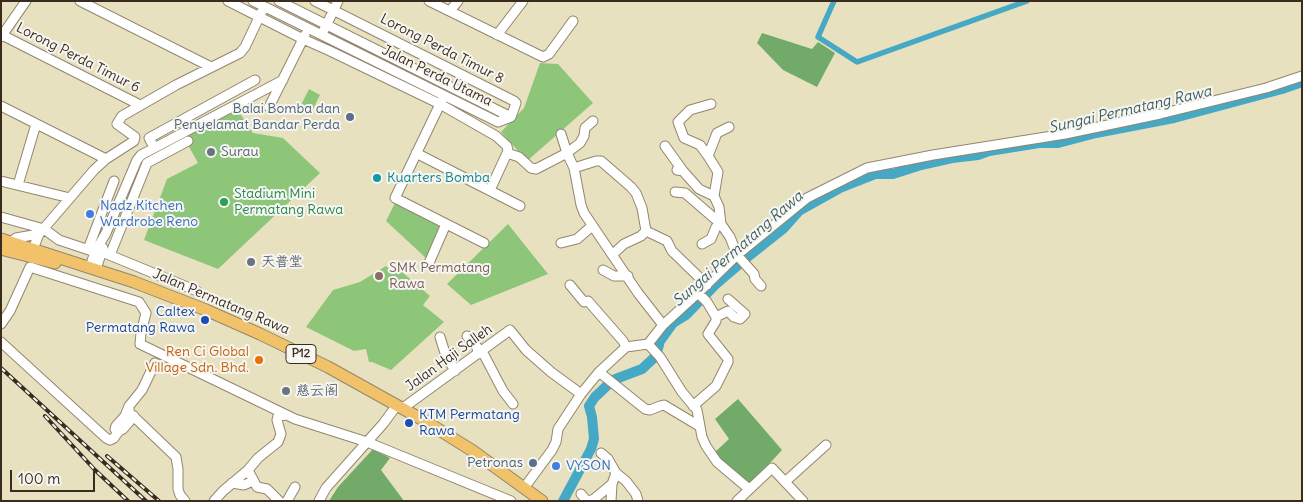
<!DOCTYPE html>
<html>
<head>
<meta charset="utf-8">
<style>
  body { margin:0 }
  #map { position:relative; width:1303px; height:502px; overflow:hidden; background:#e8e1bf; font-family:Delius,sans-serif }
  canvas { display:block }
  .frame { position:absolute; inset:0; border:2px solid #3b2a1e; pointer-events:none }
  .scale { position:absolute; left:10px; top:470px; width:85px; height:22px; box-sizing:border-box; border:2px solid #3b2a1e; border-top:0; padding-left:6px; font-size:15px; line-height:18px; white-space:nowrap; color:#3b2a1e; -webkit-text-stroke:4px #f6f6f2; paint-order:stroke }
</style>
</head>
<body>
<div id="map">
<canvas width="1303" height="502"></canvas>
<div class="frame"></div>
<div class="scale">100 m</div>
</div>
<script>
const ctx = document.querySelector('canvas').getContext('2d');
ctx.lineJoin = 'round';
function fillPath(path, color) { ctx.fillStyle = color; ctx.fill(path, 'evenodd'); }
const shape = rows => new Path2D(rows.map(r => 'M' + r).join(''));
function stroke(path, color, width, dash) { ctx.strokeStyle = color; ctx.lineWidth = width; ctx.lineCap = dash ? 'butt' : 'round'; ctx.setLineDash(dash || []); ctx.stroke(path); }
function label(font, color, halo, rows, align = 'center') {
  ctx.font = font + ' Delius,"LXGW WenKai TC",sans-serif'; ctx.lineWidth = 4; ctx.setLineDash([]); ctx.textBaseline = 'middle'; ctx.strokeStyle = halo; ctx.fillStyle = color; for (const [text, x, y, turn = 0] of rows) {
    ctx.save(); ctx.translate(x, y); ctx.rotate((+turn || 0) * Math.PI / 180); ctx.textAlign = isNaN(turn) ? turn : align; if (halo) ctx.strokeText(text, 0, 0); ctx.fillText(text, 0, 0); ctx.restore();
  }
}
fillPath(shape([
  [540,63,558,64,593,103,527,161,501,132,524,108],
  [309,89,320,95,311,113,300,107],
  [237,109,253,133,283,138,320,173,218,269,144,240,167,179,198,163,183,136],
  [396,201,439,226,427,259,386,221],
  [508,224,548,274,471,305,447,284],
  [386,266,394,274,401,271,430,296,423,305,444,322,391,370,372,362,369,362,366,349,354,351,306,327,333,290,360,282]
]), '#8dc679');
fillPath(shape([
  [762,33,812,49,818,42,835,53,817,87,783,70,757,43],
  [738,399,782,450,749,486,714,453,729,439,715,419],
  [373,449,390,458,381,470,404,501,329,501,338,487]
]), '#72ab69');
stroke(shape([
  [834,1,818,37,857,62,1027,1]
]), '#45a9c5', 5.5);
stroke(shape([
  [563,501,591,449,594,439,592,417,589,406,595,397,613,380,642,369,656,356,660,341,673,323,686,315,715,285,750,255,784,228,799,211,806,207,842,187,875,174,893,174,921,165,952,158,978,155,989,151,1039,143,1058,143,1096,133,1174,118,1282,89,1302,82]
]), '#45a9c5', 10);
const minor = shape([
  [80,1,211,67],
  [228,1,303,39,330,51,440,104,496,136,507,146,508,151,490,190],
  [253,1,498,122,511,117],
  [279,1,511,117],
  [315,1,514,101,516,103,511,117],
  [429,1,543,57,549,54,573,21],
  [450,11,458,1],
  [324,30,338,1],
  [2,35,140,105],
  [497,35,523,1],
  [1,37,26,1],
  [442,100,395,198,484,243],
  [1,106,106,159],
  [269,107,305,35],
  [729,127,717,133,708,156,718,172,714,196,719,207,721,224,730,237,737,255,754,274,755,279,761,286],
  [561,134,567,153,574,168,581,205,584,213,638,293,663,325],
  [665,146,683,171],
  [154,147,149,138,255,80],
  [416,153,520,206],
  [507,153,519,157,531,168,536,169,567,153,580,143,584,136,585,128,593,121],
  [708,156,700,145,684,138,678,122,690,110,711,104],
  [574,168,596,161,601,161,631,187,636,193,642,208,646,231,667,241,672,251,707,285],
  [677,170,683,171,699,189,714,196],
  [1,181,70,198],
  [18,185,36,124],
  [675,192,685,193,721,224,716,227,711,239,702,244],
  [1,217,44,229,59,240,95,252],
  [11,242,16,238,39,234],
  [561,243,577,239,592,226],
  [33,249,39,234,94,170,106,159,134,141,135,137,117,124,122,116,176,85,240,53,245,47,264,7],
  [88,249,114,181],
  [102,252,197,291],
  [613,254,624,244,641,236,646,231],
  [110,255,147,163,188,141],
  [429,263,446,224],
  [90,267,95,252,106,233,137,160,141,155,283,80],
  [96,269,103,248],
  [603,270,614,276,628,276],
  [570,285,584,302,588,301,623,341,626,347],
  [716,317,728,311,734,317,740,319,745,314,728,299],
  [1,324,10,311,30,267,139,302,146,313,141,333,140,344,295,419,367,442,511,501],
  [467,336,477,347,478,354],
  [440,337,445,353,455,371],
  [1,342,106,438,110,440,114,438,118,432],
  [648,344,660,357,682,392,697,410,702,437,706,446,717,462,749,489],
  [482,351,503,391,513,404],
  [599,372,645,409,650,410,660,406,664,405,699,426],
  [693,406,716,386,728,362,728,359,708,334,716,321,716,317,707,302,698,293],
  [403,408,510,330,526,350,551,372,581,394],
  [129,409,129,412,176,457,178,469,178,489,180,495,185,501],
  [134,416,123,429,117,432,115,429,116,426,125,416,129,406,142,390,155,363],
  [601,453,608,459,616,473,626,481,636,494,638,501],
  [248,470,257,487,267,489,279,501],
  [786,481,826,445],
  [232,483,244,485,253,481],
  [524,488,552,450,556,442,558,429,581,394,599,372,626,347,648,344,663,325,698,293,737,255,807,198,867,168,933,155,1065,134,1160,114,1266,88,1302,76],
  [581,494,587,501],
  [214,501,223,491,248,470,258,458,278,442,281,434,277,420,278,416,287,415],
  [287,501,295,487],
  [319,501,326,488,383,424,397,405],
  [589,501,594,499,612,484],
  [611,501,612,484,616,473],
  [737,501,772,468,803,501]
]);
const major = shape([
  [1,239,134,282,206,310,260,334,328,367,425,421,473,451,542,501],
  [1,249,55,263]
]);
stroke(minor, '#92866e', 11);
stroke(major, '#92866e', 13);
stroke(minor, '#fff', 9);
stroke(major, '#f2c26a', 11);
const rail = shape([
  [1,368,146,501],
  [45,416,95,470,128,501],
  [107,456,159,501]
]);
stroke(rail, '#3b2a1e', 4);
stroke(rail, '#f6f6f2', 2, [5.5]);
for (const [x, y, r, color] of [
  [350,117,5,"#5c6f8a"],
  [211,152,5,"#6b7280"],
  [377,178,5,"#0f9aa8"],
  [224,202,5,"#2e9e5b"],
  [90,214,5,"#3f7fe0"],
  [251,262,5,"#6b7280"],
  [379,276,5,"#8d6e63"],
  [205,320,5,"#1a4fb4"],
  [259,360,5,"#e8710a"],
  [286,391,5,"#6b7280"],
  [409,423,5,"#1a4fb4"],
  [533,463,5,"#5c6f8a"],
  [556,466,5,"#3f7fe0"]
]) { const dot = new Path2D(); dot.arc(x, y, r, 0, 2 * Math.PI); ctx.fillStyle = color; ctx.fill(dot); stroke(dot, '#f6f6f2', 2); }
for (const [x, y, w] of [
  [301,354,30]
]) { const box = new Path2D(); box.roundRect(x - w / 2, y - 9.5, w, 19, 4); ctx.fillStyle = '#f6f6f2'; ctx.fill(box); stroke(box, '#3b2a1e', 1); }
label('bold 12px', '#3b2a1e', null, [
  ["P12",301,354]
]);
label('14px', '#3b2a1e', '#f6f6f2', [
  ["Lorong Perda Timur 8",442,49,27],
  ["Lorong Perda Timur 6",78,58,27],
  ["Jalan Perda Utama",437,76,26],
  ["Jalan Permatang Rawa",221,302,23],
  ["Jalan Haji Salleh",449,358,-36]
]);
label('14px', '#4e5e75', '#f6f6f2', [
  ["Balai Bomba dan",340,109],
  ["Penyelamat Bandar Perda",340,125],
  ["Petronas",523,463]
], 'right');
label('14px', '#5b616d', '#f6f6f2', [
  ["Surau",221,152],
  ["天普堂",261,262],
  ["慈云阁",296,391]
], 'left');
label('14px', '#0d838f', '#f6f6f2', [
  ["Kuarters Bomba",387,178]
], 'left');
label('14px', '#27864d', '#f6f6f2', [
  ["Stadium Mini",234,194],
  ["Permatang Rawa",234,210]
], 'left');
label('14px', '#366cbe', '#f6f6f2', [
  ["Nadz Kitchen",100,206],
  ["Wardrobe Reno",100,222],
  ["VYSON",566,466]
], 'left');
label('14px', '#785e54', '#f6f6f2', [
  ["SMK Permatang",389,268],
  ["Rawa",389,284]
], 'left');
label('14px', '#164399', '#f6f6f2', [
  ["Caltex",195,312],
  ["Permatang Rawa",195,328],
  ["KTM Permatang",419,415,"left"],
  ["Rawa",419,431,"left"]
], 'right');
label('14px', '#c56008', '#f6f6f2', [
  ["Ren Ci Global",249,352],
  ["Village Sdn. Bhd.",249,368]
], 'right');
label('italic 15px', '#3f5d61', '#f6f6f2', [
  ["Sungai Permatang Rawa",1130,110,-13],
  ["Sungai Permatang Rawa",738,249,-41]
]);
</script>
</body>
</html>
